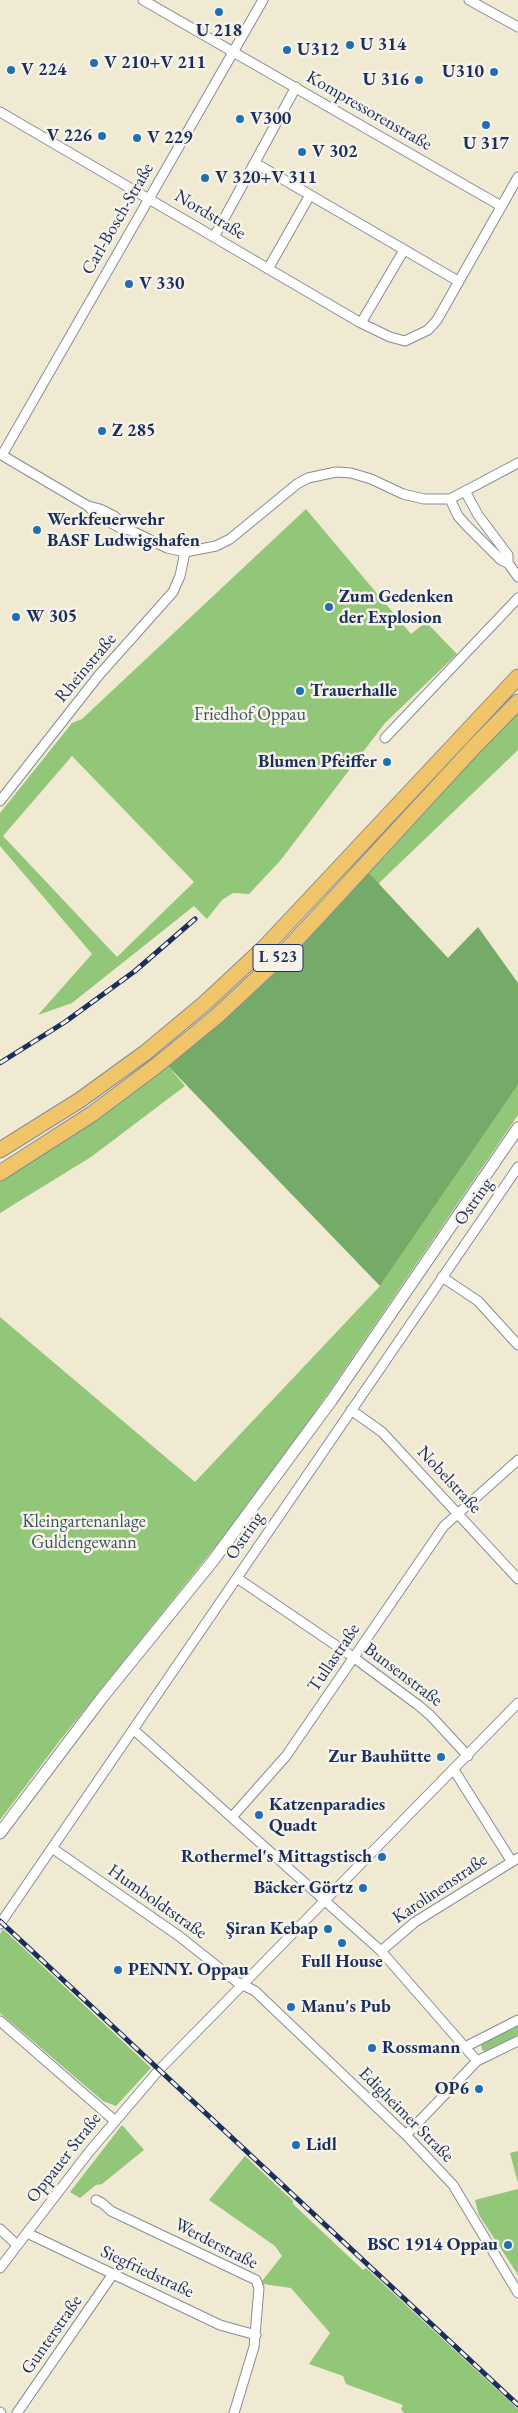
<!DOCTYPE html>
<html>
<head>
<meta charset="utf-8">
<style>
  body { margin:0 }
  canvas { display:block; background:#f0ead2 }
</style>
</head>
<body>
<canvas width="518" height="2413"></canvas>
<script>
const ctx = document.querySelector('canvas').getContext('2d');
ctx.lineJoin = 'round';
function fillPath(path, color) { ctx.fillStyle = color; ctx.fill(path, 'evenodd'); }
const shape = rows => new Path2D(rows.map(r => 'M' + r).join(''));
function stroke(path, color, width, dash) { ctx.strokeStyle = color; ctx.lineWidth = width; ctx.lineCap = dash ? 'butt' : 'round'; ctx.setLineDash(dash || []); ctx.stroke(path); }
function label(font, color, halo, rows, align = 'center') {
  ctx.font = font + ' "EB Garamond",serif'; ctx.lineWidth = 5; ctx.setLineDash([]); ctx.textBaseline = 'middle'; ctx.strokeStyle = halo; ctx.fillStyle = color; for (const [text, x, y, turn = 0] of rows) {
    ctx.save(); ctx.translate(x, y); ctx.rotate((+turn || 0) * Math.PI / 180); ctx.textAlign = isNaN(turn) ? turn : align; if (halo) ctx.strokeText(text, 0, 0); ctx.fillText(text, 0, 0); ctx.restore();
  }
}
fillPath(shape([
  [306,509,411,634,426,622,457,654,385,723,280,861,249,894,233,893,222,900,207,919,194,906,72,1003,38,1015,92,954,0,846,0,813,72,723,82,719],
  [72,756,194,882,117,957,3,836],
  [518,711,518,750,378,884,368,872],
  [168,1066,185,1086,91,1157,0,1213,0,1178],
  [518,1085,518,1115,309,1421,223,1537,61,1739,0,1820,0,1317,195,1482,380,1286],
  [3,1929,151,2068,116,2106,103,2101,0,2013,0,1934],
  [518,2026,518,2035,485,2051,482,2050,481,2044],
  [122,2125,144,2150,102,2184,96,2185,80,2198,70,2192],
  [518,2151,518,2183,510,2153],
  [245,2156,293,2201,293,2204,363,2270,366,2268,518,2409,518,2413,404,2413,401,2409,403,2405,346,2384,343,2376,309,2364,330,2333,291,2288,263,2284,262,2281,282,2256,275,2246,209,2200],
  [518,2189,518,2275,479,2215,475,2200]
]), '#92c678');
fillPath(shape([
  [368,872,448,958,478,927,518,983,518,1085,380,1286,168,1066]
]), '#75ab68');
const minor = shape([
  [143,0,501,206],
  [469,0,518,27],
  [0,112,361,323,390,337,405,341,428,330,437,320,518,177],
  [255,163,458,281],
  [214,237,296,87],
  [268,269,310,195],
  [361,323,404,250],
  [0,454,88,506,97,515,122,529,130,530,167,548,185,552,216,546,230,539,297,484,308,478,336,472,351,473,371,479,403,494,424,499,450,499,518,463],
  [2,455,263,0],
  [465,491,478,515,508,555,508,563,518,577],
  [450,499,458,516,466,525,501,560,508,563],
  [88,506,100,509,114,516,130,530],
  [385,738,518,598],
  [0,801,99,675,173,592,180,576,185,552],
  [442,1277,478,1301,518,1345],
  [351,1410,382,1432,518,1579],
  [237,1578,353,1657,418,1705,430,1715,468,1756],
  [134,1730,381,1951,477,2061],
  [454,1770,512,1862],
  [232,1817,286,1756,444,1526,518,1460],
  [52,1848,179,1936,237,1982,255,1991,406,2135,453,2185,518,2293],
  [0,1924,518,1167],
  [381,1951,415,1922,518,1858],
  [0,2021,114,2120],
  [465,2047,518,2020],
  [406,2135,477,2061,518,2041],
  [96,2200,102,2203,111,2211,256,2280,259,2288,254,2347,234,2413],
  [0,2229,17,2245],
  [27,2233,220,2325,256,2335],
  [0,2268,89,2152,158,2071,518,1703],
  [0,2412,1,2413],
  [17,2413,113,2274]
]);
const tertiary = shape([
  [0,1833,101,1699,212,1562,331,1401,518,1128]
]);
const trunk = shape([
  [0,1150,80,1100,145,1053,205,1003,265,947,518,677],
  [0,1173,92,1114,156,1066,217,1016,278,959,322,912,474,747,518,702]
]);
stroke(minor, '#868c98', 11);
stroke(tertiary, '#868c98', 13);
stroke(trunk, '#868c98', 17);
stroke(minor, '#fff', 9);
stroke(tertiary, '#fff', 11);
stroke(trunk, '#f0c469', 15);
const rail = shape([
  [0,1063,65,1022,135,971,195,919],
  [0,1921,518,2405]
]);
stroke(rail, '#1b2f5e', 5);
stroke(rail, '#f7f3e8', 3, [9]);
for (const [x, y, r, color] of [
  [219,12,5,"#1f6fb2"],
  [350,45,5,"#1f6fb2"],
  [287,50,5,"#1f6fb2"],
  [94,63,5,"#1f6fb2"],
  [11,70,5,"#1f6fb2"],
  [494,72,5,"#1f6fb2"],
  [419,80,5,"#1f6fb2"],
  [240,119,5,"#1f6fb2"],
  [486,125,5,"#1f6fb2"],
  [102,136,5,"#1f6fb2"],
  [137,138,5,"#1f6fb2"],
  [302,152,5,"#1f6fb2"],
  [205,178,5,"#1f6fb2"],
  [129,284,5,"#1f6fb2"],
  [102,431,5,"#1f6fb2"],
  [37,530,5,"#1f6fb2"],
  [329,607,5,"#1f6fb2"],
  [16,617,5,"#1f6fb2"],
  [300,691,5,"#1f6fb2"],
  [387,762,5,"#1f6fb2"],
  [441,1757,5,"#1f6fb2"],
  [259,1815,5,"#1f6fb2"],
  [382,1857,5,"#1f6fb2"],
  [363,1888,5,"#1f6fb2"],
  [328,1929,5,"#1f6fb2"],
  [342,1943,5,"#1f6fb2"],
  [118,1970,5,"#1f6fb2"],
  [291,2007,5,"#1f6fb2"],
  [372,2048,5,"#1f6fb2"],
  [479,2089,5,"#1f6fb2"],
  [296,2145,5,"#1f6fb2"],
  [508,2245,5,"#1f6fb2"]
]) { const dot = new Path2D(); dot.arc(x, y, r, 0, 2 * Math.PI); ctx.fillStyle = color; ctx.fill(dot); stroke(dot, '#f7f3e8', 2); }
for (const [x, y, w] of [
  [278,958,50]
]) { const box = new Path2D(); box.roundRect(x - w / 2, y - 13.5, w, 27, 4); ctx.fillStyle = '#f7f3e8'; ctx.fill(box); stroke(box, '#1b2f5e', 1); }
label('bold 16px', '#1b2f5e', null, [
  ["L 523",278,958]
]);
label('bold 18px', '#1b2f5e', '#f7f3e8', [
  ["U 218",219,31,"center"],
  ["U 314",360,45],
  ["U312",297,50],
  ["V 210+V 211",104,63],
  ["V 224",21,70],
  ["U310",484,72,"right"],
  ["U 316",409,80,"right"],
  ["V300",250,119],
  ["V 226",92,136,"right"],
  ["V 229",147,138],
  ["U 317",486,144,"center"],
  ["V 302",312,152],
  ["V 320+V 311",215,178],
  ["V 330",139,284],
  ["Z 285",112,431],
  ["Werkfeuerwehr",47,520],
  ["BASF Ludwigshafen",47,541],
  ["Zum Gedenken",339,597],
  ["der Explosion",339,618],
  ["W 305",26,617],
  ["Trauerhalle",310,691],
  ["Blumen Pfeiffer",377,762,"right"],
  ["Zur Bauhütte",431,1757,"right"],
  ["Katzenparadies",269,1805],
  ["Quadt",269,1826],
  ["Rothermel's Mittagstisch",372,1857,"right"],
  ["Bäcker Görtz",353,1888,"right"],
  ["Şiran Kebap",318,1929,"right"],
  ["Full House",342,1962,"center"],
  ["PENNY. Oppau",128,1970],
  ["Manu's Pub",301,2007],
  ["Rossmann",382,2048],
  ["OP6",469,2089,"right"],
  ["Lidl",306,2145],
  ["BSC 1914 Oppau",498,2245,"right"]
], 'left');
label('18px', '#1b2f5e', '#f7f3e8', [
  ["Kompressorenstraße",369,111,30],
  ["Nordstraße",210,215,31],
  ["Carl-Bosch-Straße",118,219,-60],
  ["Rheinstraße",86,668,-50],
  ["Ostring",474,1202,-55],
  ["Nobelstraße",449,1480,47],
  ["Ostring",245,1536,-56],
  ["Tullastraße",334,1658,-56],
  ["Bunsenstraße",403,1675,37],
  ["Karolinenstraße",440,1889,-34],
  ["Humboldtstraße",157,1902,35],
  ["Edigheimer Straße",406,2115,45],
  ["Oppauer Straße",64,2158,-52],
  ["Werderstraße",216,2244,27],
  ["Siegfriedstraße",147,2272,25],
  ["Gunterstraße",52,2335,-55]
]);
label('18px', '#395564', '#f7f3e8', [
  ["Friedhof Oppau",250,715],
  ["Kleingartenanlage",84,1522],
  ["Guldengewann",84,1543]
]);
</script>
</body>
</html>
